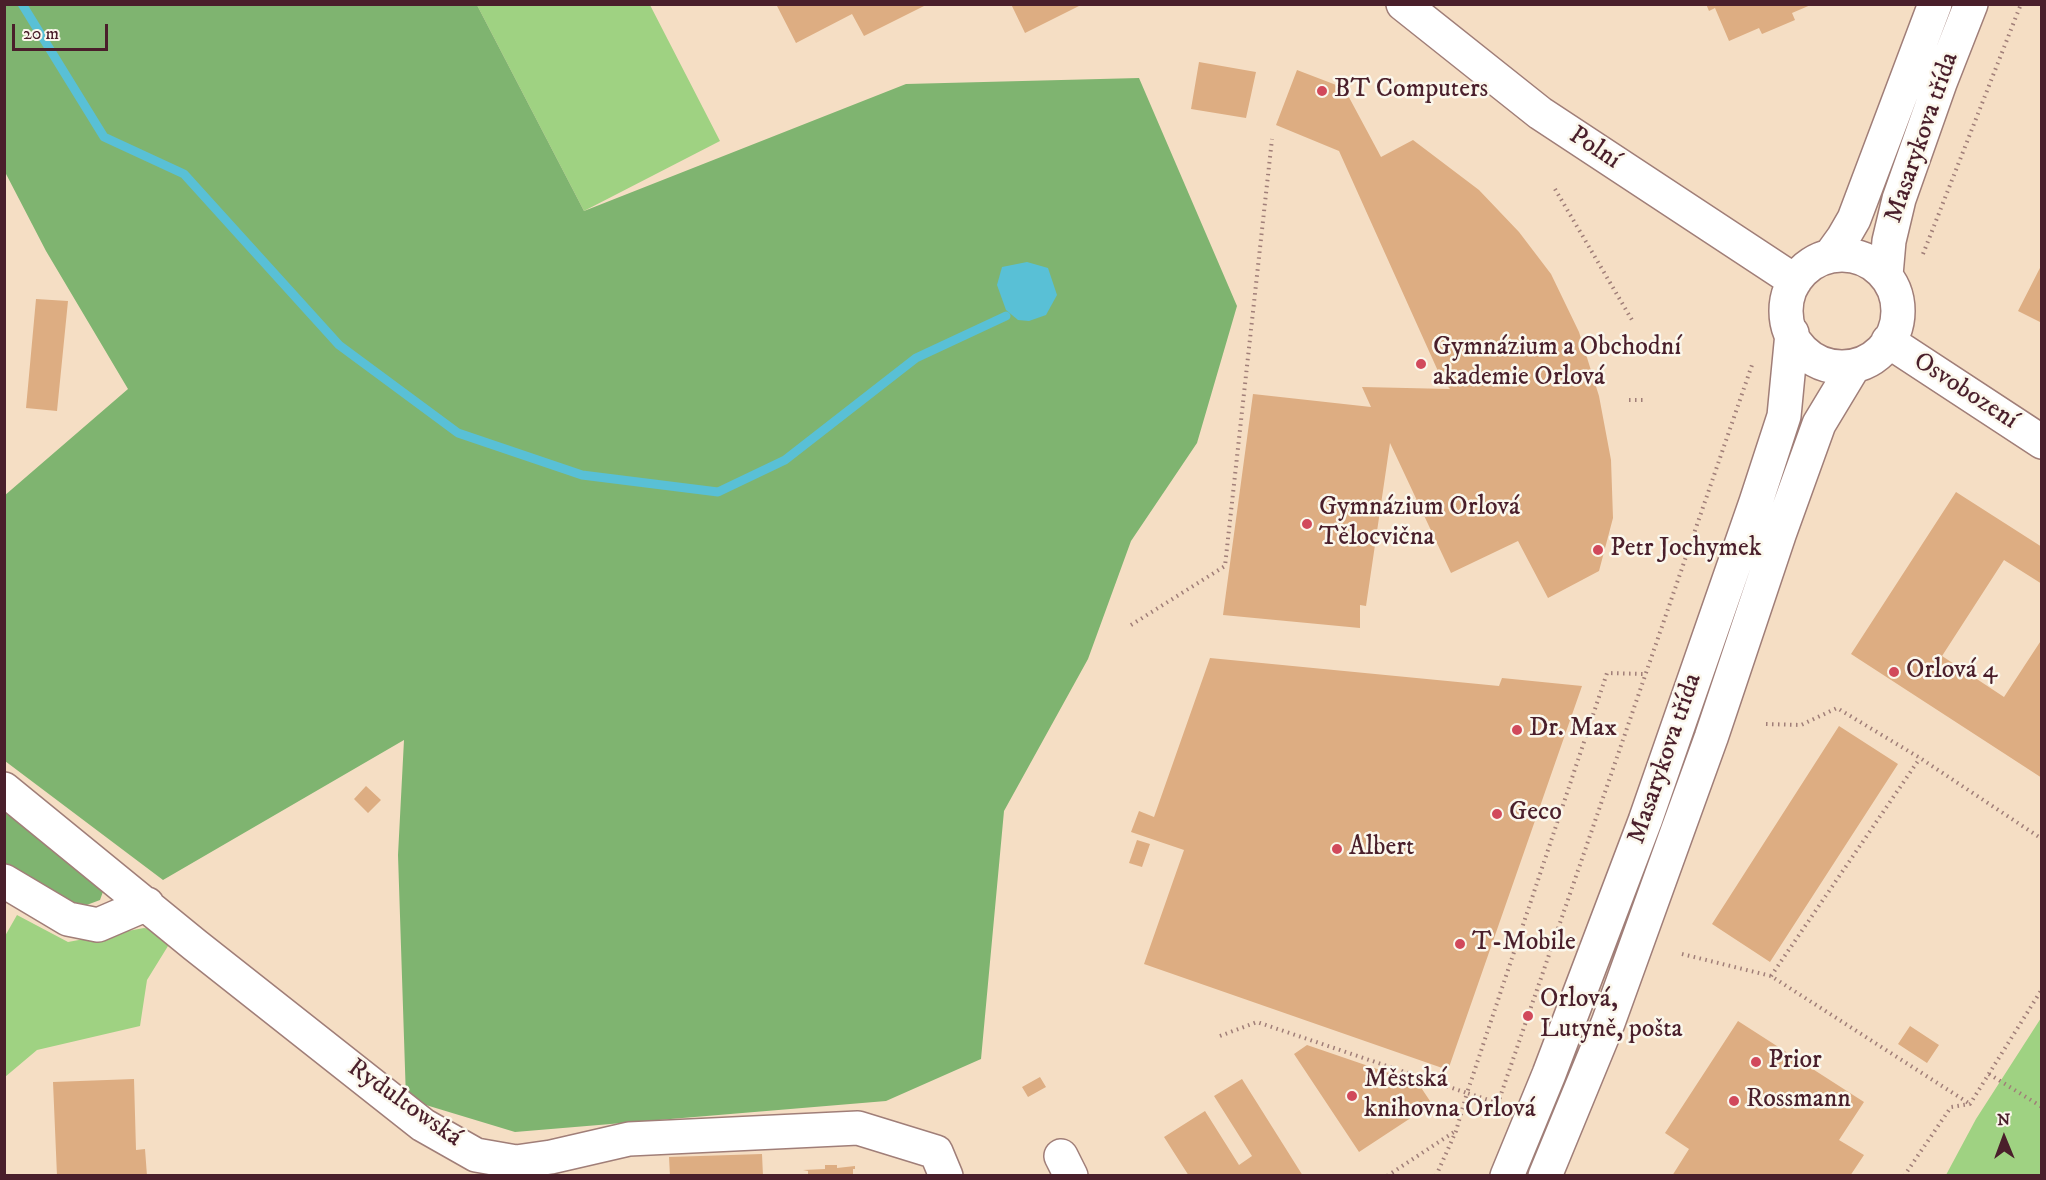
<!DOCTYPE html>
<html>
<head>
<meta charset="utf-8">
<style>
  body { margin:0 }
  #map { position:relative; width:2046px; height:1180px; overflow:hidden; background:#f5dec4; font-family:"IM FELL DW Pica",serif }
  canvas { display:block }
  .frame { position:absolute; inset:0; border:6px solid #4a1f2b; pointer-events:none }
  .north { position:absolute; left:1974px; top:1108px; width:60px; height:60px; -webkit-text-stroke:4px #fbf7ec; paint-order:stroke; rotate:359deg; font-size:16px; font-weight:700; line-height:24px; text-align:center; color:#4a1f2b }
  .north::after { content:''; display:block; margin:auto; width:21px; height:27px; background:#4a1f2b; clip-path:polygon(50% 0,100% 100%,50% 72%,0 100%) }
  .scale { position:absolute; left:12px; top:24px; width:96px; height:27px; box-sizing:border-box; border:3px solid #4a1f2b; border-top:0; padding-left:8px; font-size:18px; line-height:21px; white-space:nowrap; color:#4a1f2b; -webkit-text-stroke:4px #fbf7ec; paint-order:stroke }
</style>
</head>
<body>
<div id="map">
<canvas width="2046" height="1180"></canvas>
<div class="frame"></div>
<div class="north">N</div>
<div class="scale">20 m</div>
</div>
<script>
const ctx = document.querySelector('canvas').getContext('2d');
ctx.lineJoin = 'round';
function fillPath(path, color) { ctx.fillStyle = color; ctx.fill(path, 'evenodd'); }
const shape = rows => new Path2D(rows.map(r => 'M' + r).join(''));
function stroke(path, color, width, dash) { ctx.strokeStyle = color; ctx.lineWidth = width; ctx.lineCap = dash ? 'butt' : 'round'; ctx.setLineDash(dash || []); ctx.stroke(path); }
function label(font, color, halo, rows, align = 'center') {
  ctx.font = font + ' "IM FELL DW Pica",serif'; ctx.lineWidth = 5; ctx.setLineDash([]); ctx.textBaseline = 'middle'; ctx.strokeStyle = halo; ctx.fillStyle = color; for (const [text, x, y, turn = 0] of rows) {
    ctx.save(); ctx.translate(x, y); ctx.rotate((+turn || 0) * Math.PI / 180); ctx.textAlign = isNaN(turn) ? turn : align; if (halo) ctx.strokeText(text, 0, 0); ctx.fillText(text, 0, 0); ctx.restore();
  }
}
fillPath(shape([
  [477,5,650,5,720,141,584,211],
  [17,915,68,942,144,928,158,930,169,938,168,946,147,980,140,1026,37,1050,5,1077,5,936],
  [2041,1018,2041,1175,1946,1175,1976,1119]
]), '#9fd282');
fillPath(shape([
  [5,5,477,5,584,211,906,84,1139,78,1237,306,1197,443,1131,541,1088,659,1004,811,981,1059,886,1101,515,1132,406,1099,398,855,404,740,163,880,5,761,4,496,128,389,46,251,5,172],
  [5,803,105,886,100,900,84,906,49,900,5,873]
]), '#7fb470');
fillPath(shape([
  [1027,262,1048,268,1057,295,1046,315,1029,321,1018,320,1006,310,997,285,1002,267]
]), '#59c0d6');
stroke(shape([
  [22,4,104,137,184,174,339,345,458,433,582,475,718,492,785,460,916,358,1006,316]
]), '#59c0d6', 9);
fillPath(shape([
  [776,4,928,4,864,36,852,14,796,43],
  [1011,4,1083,4,1025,33],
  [1706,4,1813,4,1792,13,1795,20,1762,34,1759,28,1729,41,1715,8,1709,11],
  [1199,62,1256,72,1246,118,1191,109],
  [1297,70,1344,88,1381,157,1413,140,1479,190,1519,232,1551,274,1579,332,1599,396,1611,460,1613,518,1599,571,1548,598,1518,541,1451,573,1390,443,1366,606,1360,605,1360,628,1223,615,1253,394,1371,407,1362,387,1450,389,1442,380,1339,151,1276,125],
  [2042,264,2042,323,2018,311],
  [36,299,68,301,57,411,26,408],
  [1956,492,2042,547,2042,584,2004,560,1942,656,2004,697,2042,639,2042,778,1851,654],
  [1210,658,1499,686,1502,678,1582,686,1448,1070,1144,964,1184,850,1131,832,1139,811,1154,817],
  [1839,726,1898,764,1770,962,1712,924],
  [366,786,381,800,368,813,354,799],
  [1137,840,1150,844,1142,867,1129,863],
  [1738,1021,1864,1102,1839,1140,1864,1155,1850,1176,1672,1176,1689,1149,1665,1133],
  [1910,1026,1939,1045,1927,1063,1898,1044],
  [1307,1045,1418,1083,1432,1104,1359,1152,1294,1054],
  [1040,1077,1046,1087,1028,1097,1022,1087],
  [134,1079,136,1150,145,1149,147,1176,57,1176,53,1082],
  [1242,1079,1303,1176,1189,1176,1164,1137,1205,1111,1239,1165,1252,1156,1214,1096],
  [762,1154,763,1176,670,1176,669,1157],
  [825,1165,837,1165,837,1168,855,1166,855,1169,853,1169,853,1176,808,1176,808,1171,803,1170,825,1169]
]), '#ddad82');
const minor = shape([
  [1403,4,1540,113,1795,281],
  '1786 311a56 56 0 1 1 112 0a56 56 0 1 1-112 0Z',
  [1830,256,1843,238,1854,219,1935,4],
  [1886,275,1889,241,1899,199,1940,83,1971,4],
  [1888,341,2042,442],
  [4,789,195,945,423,1125,476,1155,516,1162,551,1157,629,1139,858,1128,936,1152,946,1176],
  [4,881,68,919,98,925,147,904],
  [1061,1156,1071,1176],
  [1507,1176,1549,1074,1645,821,1756,502,1784,416,1792,333],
  [1545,1176,1608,1023,1711,738,1779,535,1819,424,1854,366]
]);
stroke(minor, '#a07e78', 36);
stroke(shape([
  [1555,189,1632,320],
  [1923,254,2021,4],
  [1629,400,1647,400],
  [1131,625,1225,566,1272,139],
  [1766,724,1801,725,1837,708,1920,758,2042,839],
  [1682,954,1771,976,1970,1104],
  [1771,976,1920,758],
  [1220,1036,1257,1022,1467,1093,1607,673,1644,674],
  [1989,1074,2042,1107],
  [1387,1176,1454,1132],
  [1436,1176,1456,1131,1467,1093,1498,1103,1753,362],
  [1904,1176,1951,1107,1970,1104,2042,989]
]), '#a07e78', 4, [1.5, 4.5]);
stroke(minor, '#fff', 33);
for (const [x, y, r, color] of [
  [1322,91,6,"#d1495b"],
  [1421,364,6,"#d1495b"],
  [1307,524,6,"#d1495b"],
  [1598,550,6,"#d1495b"],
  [1894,672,6,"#d1495b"],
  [1517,730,6,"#d1495b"],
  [1497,814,6,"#d1495b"],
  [1337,849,6,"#d1495b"],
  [1460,944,6,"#d1495b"],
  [1528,1016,6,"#d1495b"],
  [1756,1062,6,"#d1495b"],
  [1352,1096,6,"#d1495b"],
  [1734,1101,6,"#d1495b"]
]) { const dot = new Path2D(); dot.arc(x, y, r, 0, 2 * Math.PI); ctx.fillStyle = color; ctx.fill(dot); stroke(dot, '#fbf7ec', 2); }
label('26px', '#4a1f2b', '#fbf7ec', [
  ["BT Computers",1334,91],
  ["Gymnázium a Obchodní",1433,349],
  ["akademie Orlová",1433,379],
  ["Gymnázium Orlová",1319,509],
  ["Tělocvična",1319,539],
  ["Petr Jochymek",1610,550],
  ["Orlová 4",1906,672],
  ["Dr. Max",1529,730],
  ["Geco",1509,814],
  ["Albert",1349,849],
  ["T-Mobile",1472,944],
  ["Orlová,",1540,1001],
  ["Lutyně, pošta",1540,1031],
  ["Prior",1768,1062],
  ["Městská",1364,1081],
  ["knihovna Orlová",1364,1111],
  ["Rossmann",1746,1101]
], 'left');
label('26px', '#4a1f2b', '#fbf7ec', [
  ["Masarykova třída",1923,138,-71],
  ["Polní",1594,149,33],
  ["Osvobození",1965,392,33],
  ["Masarykova třída",1666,759,-71],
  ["Rydultowská",404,1104,35]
]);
</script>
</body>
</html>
